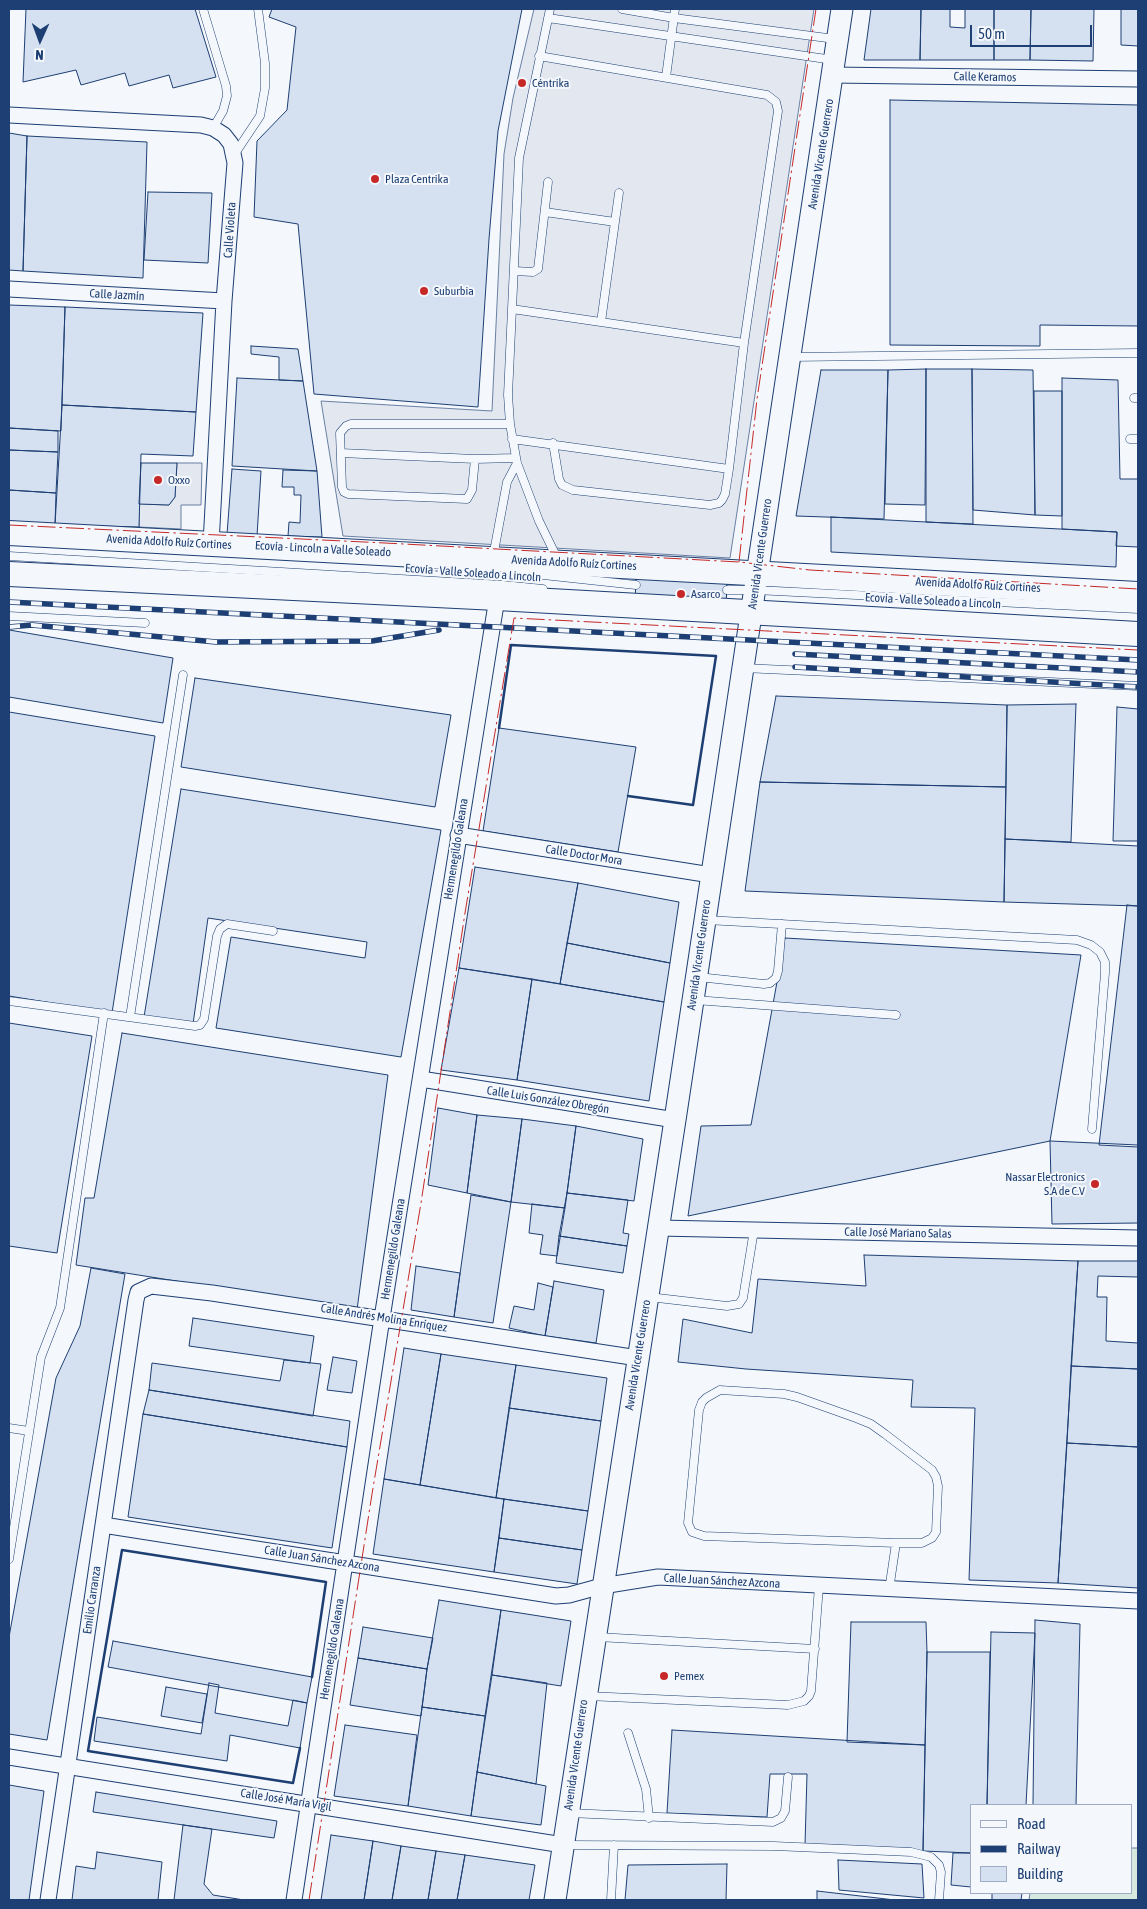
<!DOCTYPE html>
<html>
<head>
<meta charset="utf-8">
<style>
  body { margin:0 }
  #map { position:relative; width:1147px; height:1909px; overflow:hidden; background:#f4f7fb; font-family:"Asap Condensed",sans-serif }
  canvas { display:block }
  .frame { position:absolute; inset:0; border:10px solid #1d3f73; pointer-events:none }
  .legend { position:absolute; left:970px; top:1804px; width:162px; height:90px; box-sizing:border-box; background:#f4f7fb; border:1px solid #9eadc5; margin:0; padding:6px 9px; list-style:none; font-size:15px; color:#1d3f73 }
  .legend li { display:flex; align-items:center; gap:10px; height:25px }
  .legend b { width:25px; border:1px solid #9eadc5 }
  .north { position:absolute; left:15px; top:15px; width:50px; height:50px; -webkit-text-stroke:4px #f4f7fb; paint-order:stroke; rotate:182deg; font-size:14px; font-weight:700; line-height:20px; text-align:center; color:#1d3f73 }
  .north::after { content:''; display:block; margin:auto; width:18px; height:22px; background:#1d3f73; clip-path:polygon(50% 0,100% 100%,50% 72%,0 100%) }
  .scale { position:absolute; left:970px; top:25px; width:122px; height:22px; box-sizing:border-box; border:2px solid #1d3f73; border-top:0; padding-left:6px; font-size:15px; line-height:18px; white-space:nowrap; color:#1d3f73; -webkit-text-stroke:4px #f4f7fb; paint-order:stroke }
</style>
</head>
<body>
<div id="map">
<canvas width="1147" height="1909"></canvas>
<div class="frame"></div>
<ul class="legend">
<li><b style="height:6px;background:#f4f7fb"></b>Road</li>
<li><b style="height:6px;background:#1d3f73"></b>Railway</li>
<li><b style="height:14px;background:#d5e0f0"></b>Building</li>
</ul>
<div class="north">N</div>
<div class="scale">50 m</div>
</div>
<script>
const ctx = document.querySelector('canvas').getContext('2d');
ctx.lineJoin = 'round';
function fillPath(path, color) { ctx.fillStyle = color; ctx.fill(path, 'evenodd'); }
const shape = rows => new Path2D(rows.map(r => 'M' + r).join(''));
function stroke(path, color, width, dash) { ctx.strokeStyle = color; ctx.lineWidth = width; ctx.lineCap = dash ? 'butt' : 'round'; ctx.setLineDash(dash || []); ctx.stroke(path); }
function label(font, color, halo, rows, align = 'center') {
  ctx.font = font + ' "Asap Condensed",sans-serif'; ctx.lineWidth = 4; ctx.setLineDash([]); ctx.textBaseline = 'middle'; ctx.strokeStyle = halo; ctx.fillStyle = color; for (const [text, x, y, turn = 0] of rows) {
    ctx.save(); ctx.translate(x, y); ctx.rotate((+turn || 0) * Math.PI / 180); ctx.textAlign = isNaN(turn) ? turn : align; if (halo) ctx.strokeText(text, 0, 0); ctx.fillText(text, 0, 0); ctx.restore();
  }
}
const green = shape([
  [1131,1848,1138,1848,1138,1900,1029,1900,1030,1893,1131,1893,1131,1848]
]);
fillPath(green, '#d7e8df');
stroke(green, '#687fa3', 1);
const parking = shape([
  [534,9,814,9,730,558,343,536,321,401,492,411,504,154,513,98,534,9],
  [177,463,202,463,201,505,181,505,181,529,139,527,139,504,169,505,175,497,177,463]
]);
fillPath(parking, '#e3e8f0');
stroke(parking, '#687fa3', 1);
const building = shape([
  [26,9,195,9,216,77,173,88,169,75,129,86,125,73,81,85,76,70,23,82,26,9],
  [272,9,522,9,498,131,489,239,478,407,314,394,298,224,254,217,257,141,287,110,296,27,269,17,272,9],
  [871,9,921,9,920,60,864,60,871,9],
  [921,9,950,9,950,27,965,28,965,9,994,9,994,60,920,60,921,9],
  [994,9,1031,9,1030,60,994,60,994,9],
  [1031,9,1094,9,1093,61,1030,60,1031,9],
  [1121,9,1138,9,1138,46,1121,45,1121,9],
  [890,100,1138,105,1138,326,1040,325,1040,346,890,345,890,100],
  [9,133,27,136,23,271,9,270,9,133],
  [27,136,147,142,143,278,23,271,27,136],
  [148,192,212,193,208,263,144,260,148,192],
  [9,305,65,307,61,431,9,428,9,305],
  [65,307,203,313,196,412,62,405,65,307],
  [251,346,298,349,303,381,279,380,279,357,251,354,251,346],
  [926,369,925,505,885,504,888,370,926,369],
  [926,369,972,369,973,524,926,522,926,369],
  [972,369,1033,370,1035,515,973,510,972,369],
  [821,370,888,370,884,519,796,516,821,370],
  [237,378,303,381,317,471,232,466,237,378],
  [1062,378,1118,380,1120,479,1138,479,1138,547,1116,546,1117,532,1062,529,1062,378],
  [1034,391,1062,391,1062,516,1035,515,1034,391],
  [62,405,196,412,193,456,141,454,139,527,55,525,62,405],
  [9,428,58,431,58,452,9,450,9,428],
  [9,450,58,452,56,493,9,490,9,450],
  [141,463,177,463,175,497,169,505,139,504,141,463],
  [232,469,261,471,257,536,227,534,232,469],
  [283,470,317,471,322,537,288,536,289,522,300,523,301,495,294,495,294,487,282,487,283,470],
  [9,490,56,493,55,525,9,523,9,490],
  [831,517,1117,532,1116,567,831,552,831,517],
  [636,578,727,583,726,608,635,604,636,578],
  [9,630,173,658,163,723,9,697,9,630],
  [195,678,451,715,435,807,181,767,195,678],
  [776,696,1007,705,1006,787,760,782,776,696],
  [1076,704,1071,842,1005,839,1007,705,1076,704],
  [1117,707,1138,709,1138,841,1113,841,1117,707],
  [9,712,155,736,112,1013,9,996,9,712],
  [499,728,636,747,618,852,483,831,499,728],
  [760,782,1006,787,1004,902,745,891,760,782],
  [181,789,441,830,401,1057,216,1028,231,937,365,958,367,942,208,918,193,1024,144,1017,181,789],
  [1005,839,1138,846,1138,906,1004,902,1005,839],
  [475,867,578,883,560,984,459,968,475,867],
  [578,883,679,902,670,963,567,943,578,883],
  [1127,905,1138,906,1138,1147,1099,1145,1127,905],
  [785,938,1081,955,1050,1141,688,1216,701,1126,751,1125,785,938],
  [567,943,670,963,664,1002,560,984,567,943],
  [459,968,532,979,517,1080,441,1070,459,968],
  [532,979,664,1002,649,1101,517,1080,532,979],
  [9,1023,92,1036,57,1253,9,1246,9,1023],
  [122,1033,388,1075,357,1310,76,1265,85,1198,94,1198,122,1033],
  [438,1108,477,1115,467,1193,428,1185,438,1108],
  [477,1115,522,1119,511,1202,467,1193,477,1115],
  [522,1119,576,1126,565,1208,511,1202,522,1119],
  [576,1126,643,1139,634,1201,567,1193,576,1126],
  [1050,1141,1138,1145,1138,1223,1052,1224,1050,1141],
  [567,1193,628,1200,623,1233,629,1234,627,1246,559,1236,567,1193],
  [471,1195,511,1202,493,1323,454,1317,471,1195],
  [532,1204,565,1208,557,1256,540,1254,543,1235,529,1233,532,1204],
  [559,1236,627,1246,623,1273,556,1263,559,1236],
  [864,1255,1078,1261,1058,1583,969,1580,975,1408,911,1407,913,1380,746,1369,678,1362,683,1319,752,1333,758,1279,866,1286,864,1255],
  [1078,1261,1138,1261,1138,1277,1098,1276,1097,1297,1107,1297,1106,1341,1138,1343,1138,1369,1071,1366,1078,1261],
  [416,1266,460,1273,454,1317,411,1310,416,1266],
  [91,1268,125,1274,47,1740,9,1734,9,1637,56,1378,80,1326,91,1268],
  [554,1281,604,1290,596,1343,545,1336,554,1281],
  [538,1283,553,1287,545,1336,509,1328,514,1306,534,1310,538,1283],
  [193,1318,314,1336,310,1363,189,1346,193,1318],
  [404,1348,441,1354,420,1485,384,1479,404,1348],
  [441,1354,516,1365,496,1498,420,1485,441,1354],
  [333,1357,357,1361,352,1393,327,1390,333,1357],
  [284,1360,321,1364,313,1416,149,1390,152,1363,280,1381,284,1360],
  [516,1365,607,1378,601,1421,509,1408,516,1365],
  [1071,1366,1138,1369,1138,1447,1067,1443,1071,1366],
  [149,1390,350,1421,347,1447,143,1414,149,1390],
  [509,1408,601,1421,588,1511,496,1498,509,1408],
  [143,1414,347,1447,332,1548,128,1517,143,1414],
  [1067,1443,1138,1447,1138,1588,1058,1583,1067,1443],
  [384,1479,504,1499,494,1572,373,1554,384,1479],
  [504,1499,588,1511,582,1550,499,1538,504,1499],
  [499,1538,582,1550,577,1584,494,1572,499,1538],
  [439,1600,501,1610,485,1716,422,1707,427,1669,439,1600],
  [501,1610,571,1621,561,1686,492,1675,501,1610],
  [1035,1620,1080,1624,1076,1805,1033,1805,1035,1620],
  [851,1622,926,1622,927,1652,925,1745,847,1742,851,1622],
  [363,1627,433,1638,427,1669,358,1658,363,1627],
  [991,1632,1035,1633,1026,1805,987,1805,991,1632],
  [113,1641,312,1677,307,1703,108,1667,113,1641],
  [927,1652,990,1652,987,1805,971,1805,971,1853,923,1851,927,1652],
  [358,1658,427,1669,421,1716,350,1705,358,1658],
  [492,1675,547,1683,536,1784,477,1772,492,1675],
  [209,1683,219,1685,215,1713,288,1726,293,1700,307,1703,300,1748,230,1735,227,1761,94,1741,97,1717,201,1734,209,1683],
  [166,1687,207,1694,202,1723,161,1716,166,1687],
  [422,1707,485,1716,471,1816,408,1806,422,1707],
  [345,1725,417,1735,408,1806,334,1796,345,1725],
  [672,1730,925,1745,923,1851,805,1845,807,1774,770,1774,767,1817,667,1813,672,1730],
  [477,1772,546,1786,541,1825,471,1816,477,1772],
  [9,1785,44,1791,29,1900,9,1900,9,1785],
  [96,1792,277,1821,274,1838,93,1812,96,1792],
  [183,1825,212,1829,204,1884,213,1895,244,1900,174,1900,183,1825],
  [331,1835,373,1841,364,1900,321,1900,331,1835],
  [373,1841,401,1846,392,1900,364,1900,373,1841],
  [401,1846,436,1851,428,1900,392,1900,401,1846],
  [436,1851,465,1855,457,1900,428,1900,436,1851],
  [97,1852,162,1862,158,1900,72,1900,76,1866,95,1869,97,1852],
  [953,1853,971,1853,971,1887,951,1885,953,1853],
  [465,1855,535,1865,529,1900,457,1900,465,1855],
  [838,1860,922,1864,924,1898,839,1890,838,1860],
  [727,1864,726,1900,625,1900,628,1865,727,1864],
  [817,1891,895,1900,817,1900,817,1891],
  [992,1893,1022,1893,1021,1900,992,1900,992,1893]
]);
fillPath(building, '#d5e0f0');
stroke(building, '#1d3f73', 1);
const lane = shape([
  [203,9,226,86,227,96,223,111,213,128],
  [550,9,519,158,508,395,510,424,517,463,539,521,557,558],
  [622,9,674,18,835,39],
  [548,18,833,60],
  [666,77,675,9],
  [234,155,260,116,265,88,265,63,258,9],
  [545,212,615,222],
  [514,271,533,272,538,269,548,182],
  [512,309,744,343],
  [601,322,619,193],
  [790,357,1138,353],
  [1134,398,1138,398],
  [512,439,729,469,744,343,778,111,776,102,767,95,539,56],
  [1130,439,1138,439],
  [553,443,559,479,562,485,573,490,710,505,719,503,722,500,725,494,729,469],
  [341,453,475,459,515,458],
  [475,459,472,490,467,499,348,494,344,492,342,487,340,433,346,426,351,424,510,424],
  [9,556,503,585,543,589],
  [493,557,507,482,517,463],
  [506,571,636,585],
  [727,590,755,590,1138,609],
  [9,616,145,623],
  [743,668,1138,686],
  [706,920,1077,940,1091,945,1100,952,1105,962,1105,973,1092,1129],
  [698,977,764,984,770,983,776,978,778,971,782,924],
  [695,1000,896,1015],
  [9,1001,195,1026,200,1025,204,1019,217,936,220,929,227,924,273,931],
  [130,1017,183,675],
  [649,1297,727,1306,739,1304,743,1298,754,1230],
  [720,1390,784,1394,797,1397,856,1418,871,1424,885,1434,932,1470,936,1477,938,1486,936,1532,932,1538,922,1543,896,1543,704,1536,692,1532,688,1523,699,1410,702,1402,706,1398,720,1390],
  [9,1428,29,1431],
  [9,1559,41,1357,60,1308,104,1013],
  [889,1590,896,1543],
  [597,1637,815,1649],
  [587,1696,788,1705,804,1701,809,1696,811,1691,819,1586],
  [628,1733,646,1789,649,1818],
  [569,1813,773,1822,781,1818,785,1811,788,1777],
  [566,1845,774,1846,911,1852,931,1857,939,1865,941,1872,939,1900],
  [611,1900,614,1845]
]);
const street = shape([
  [832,75,1138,79],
  [9,115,201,125,213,128,224,135,231,144,235,163,224,301,211,544],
  [9,289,224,301],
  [458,835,711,875],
  [421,1079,675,1120],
  [658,1228,1138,1238],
  [103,1525,556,1596,569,1595,602,1586,658,1577,1138,1601],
  [9,1757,563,1845],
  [48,1900,136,1300,138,1292,151,1286,212,1293,638,1358],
  [294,1900,382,1318,497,598]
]);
const secondary = shape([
  [555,1900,675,1120,842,9]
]);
const primary = shape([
  [9,533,1138,594],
  [9,574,497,598,1138,634]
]);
stroke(lane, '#1d3f73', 9);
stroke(street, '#1d3f73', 17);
stroke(secondary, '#1d3f73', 23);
stroke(primary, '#1d3f73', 26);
stroke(lane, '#f4f7fb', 8);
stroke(street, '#f4f7fb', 15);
stroke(secondary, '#f4f7fb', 21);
stroke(primary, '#f4f7fb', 24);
const rail = shape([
  [9,602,1138,660],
  [9,627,32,625,216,642,372,641,439,630],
  [795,654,1138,672],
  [795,667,1138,687]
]);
stroke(rail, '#1d3f73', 5.5);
stroke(rail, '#f4f7fb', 4, [11]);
stroke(shape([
  [499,728,511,645,716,656,693,805,628,796],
  [300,1748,293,1783,88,1751,122,1550,326,1582,312,1677]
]), '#1d3f73', 2.5);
stroke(shape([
  [9,525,385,543,739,562,810,570,1138,589],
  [739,562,757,399,816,9],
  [309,1900,372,1494,421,1203,465,913,514,618,1138,650]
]), '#c62828', 1, [18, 4, 2.5, 4]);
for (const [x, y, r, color] of [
  [522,83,5,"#c62828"],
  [375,179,5,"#c62828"],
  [424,291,5,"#c62828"],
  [158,480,5,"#c62828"],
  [681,594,5,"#c62828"],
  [1095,1184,5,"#c62828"],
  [664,1676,5,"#c62828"]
]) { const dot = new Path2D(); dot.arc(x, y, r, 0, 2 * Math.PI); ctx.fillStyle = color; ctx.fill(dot); stroke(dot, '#f4f7fb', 2); }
label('12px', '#1d3f73', '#f4f7fb', [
  ["Calle Keramos",985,77,1],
  ["Avenida Vicente Guerrero",821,154,-81],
  ["Calle Violeta",230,230,-86],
  ["Calle Jazmín",117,295,3],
  ["Avenida Adolfo Ruíz Cortines",169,542,3],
  ["Ecovía - Lincoln a Valle Soleado",323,549,3],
  ["Avenida Vicente Guerrero",760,554,-82],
  ["Avenida Adolfo Ruíz Cortines",574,563,3],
  ["Ecovía - Valle Soleado a Lincoln",473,573,4],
  ["Avenida Adolfo Ruíz Cortines",978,585,3],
  ["Ecovía - Valle Soleado a Lincoln",933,601,3],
  ["Hermenegildo Galeana",456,849,-81],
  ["Calle Doctor Mora",584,855,9],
  ["Avenida Vicente Guerrero",699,955,-82],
  ["Calle Luis González Obregón",548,1100,9],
  ["Calle José Mariano Salas",898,1233,1],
  ["Hermenegildo Galeana",393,1249,-81],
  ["Calle Andrés Molina Enríquez",384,1318,9],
  ["Avenida Vicente Guerrero",638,1355,-81],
  ["Calle Juan Sánchez Azcona",322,1559,9],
  ["Calle Juan Sánchez Azcona",722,1581,3],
  ["Emilio Carranza",92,1600,-82],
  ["Hermenegildo Galeana",332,1649,-81],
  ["Avenida Vicente Guerrero",576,1755,-82],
  ["Calle José María Vigil",286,1800,9]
]);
label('12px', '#1d3f73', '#f4f7fb', [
  ["Céntrika",532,83],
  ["Plaza Centrika",385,179],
  ["Suburbia",434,291],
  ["Oxxo",168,480],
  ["Asarco",691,594],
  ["Nassar Electronics",1085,1177,"right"],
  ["S.A de C.V",1085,1191,"right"],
  ["Pemex",674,1676]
], 'left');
</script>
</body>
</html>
